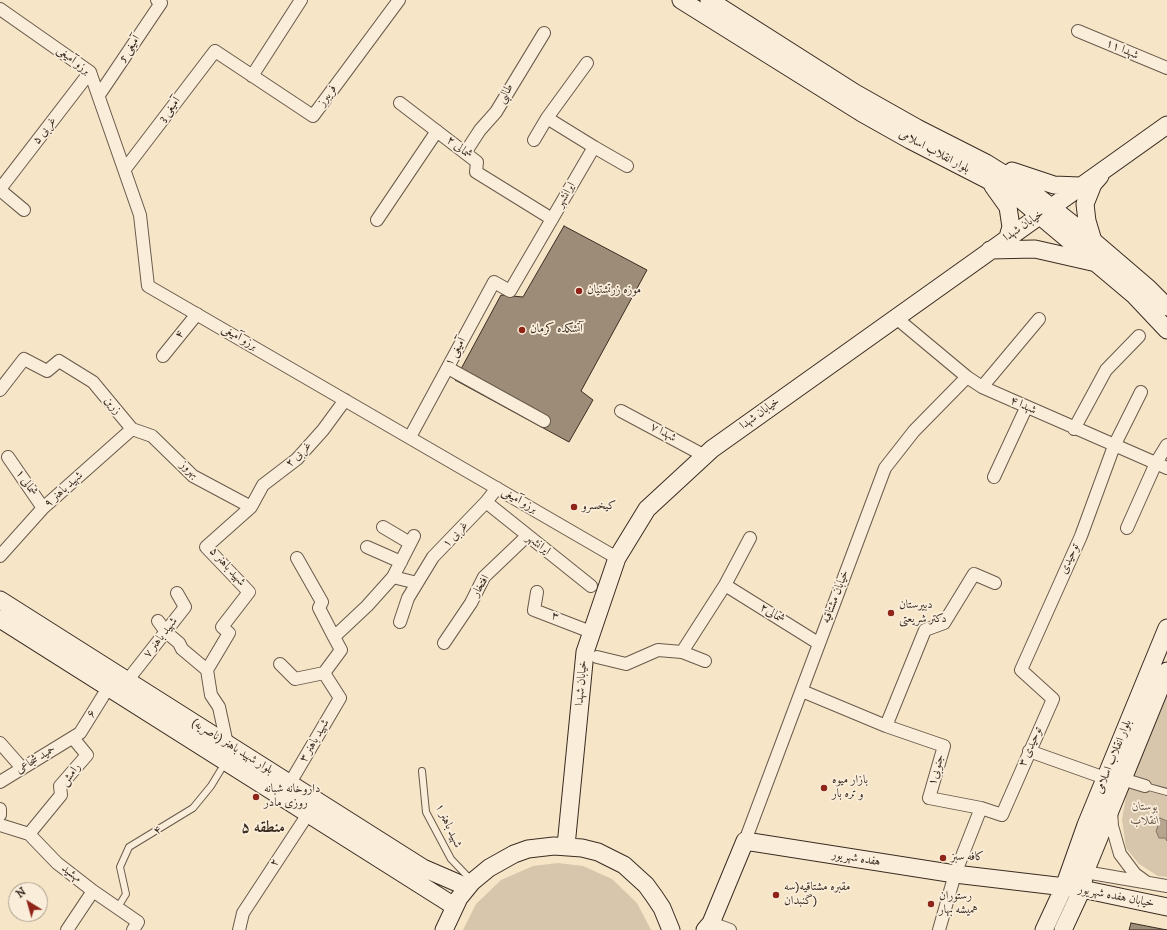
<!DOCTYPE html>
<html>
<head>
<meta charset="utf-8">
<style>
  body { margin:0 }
  #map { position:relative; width:1167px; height:930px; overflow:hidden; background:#f7e5c7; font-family:"IM FELL DW Pica",serif }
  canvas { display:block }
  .north { position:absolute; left:8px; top:882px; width:40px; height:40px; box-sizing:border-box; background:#faeedb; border:1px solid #ada091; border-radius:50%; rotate:323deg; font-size:11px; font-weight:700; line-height:16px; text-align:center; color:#3a2c22 }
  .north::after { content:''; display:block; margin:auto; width:14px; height:18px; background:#8f2418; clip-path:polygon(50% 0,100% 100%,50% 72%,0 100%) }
</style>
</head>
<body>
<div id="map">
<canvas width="1167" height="930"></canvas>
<div class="north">N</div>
</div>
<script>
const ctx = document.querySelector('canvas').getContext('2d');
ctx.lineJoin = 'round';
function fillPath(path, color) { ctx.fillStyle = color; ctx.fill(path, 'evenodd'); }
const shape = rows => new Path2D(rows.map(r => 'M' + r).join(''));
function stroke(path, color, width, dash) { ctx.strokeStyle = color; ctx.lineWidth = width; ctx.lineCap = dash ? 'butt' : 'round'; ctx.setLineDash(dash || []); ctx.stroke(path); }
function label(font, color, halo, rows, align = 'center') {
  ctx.font = font + ' "IM FELL DW Pica",Amiri,serif'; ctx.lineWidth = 3.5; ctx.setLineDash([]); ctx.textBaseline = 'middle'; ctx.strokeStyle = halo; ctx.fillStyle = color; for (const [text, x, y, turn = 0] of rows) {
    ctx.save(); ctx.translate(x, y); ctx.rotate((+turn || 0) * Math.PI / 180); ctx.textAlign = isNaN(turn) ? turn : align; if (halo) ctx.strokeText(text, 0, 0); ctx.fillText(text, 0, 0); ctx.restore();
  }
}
fillPath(shape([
  [1167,696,1167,877,1158,876,1139,864,1126,848,1122,819,1127,791],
  [558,863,583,866,612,879,637,903,651,930,463,930,476,904,501,880,533,866]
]), '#d7c6ab');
const water = shape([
  [1160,818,1167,821,1167,841,1165,838,1159,838,1156,831,1158,826,1156,821,1160,818]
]);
fillPath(water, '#b7a68f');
stroke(water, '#857563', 1);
const building = shape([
  [564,226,647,270,581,391,593,400,569,442,455,380,501,295,523,297,564,226],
  [1131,923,1167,930,1129,930,1131,923]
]);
fillPath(building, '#9c8c78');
stroke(building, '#3a2c22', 1);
const lane = shape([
  [422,771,426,812,451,859,472,881],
  [1145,786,1167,792],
  [118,907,126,894,120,867,129,847,193,808,211,786,225,763]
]);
const street = shape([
  [0,9,90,72,140,215,148,286,617,558],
  [1078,31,1167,68],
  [252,76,301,0],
  [99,95,161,3,157,0],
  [400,103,477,162,476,172,552,219],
  [534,140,547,118,587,63],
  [594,147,627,166],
  [465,153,480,130,496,112,544,33],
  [125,169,215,51,313,116,399,0],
  [0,189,90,72],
  [0,190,24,210],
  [377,220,437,131],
  [895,317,967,377,982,387,1167,468],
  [163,356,197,314],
  [448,368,544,421],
  [982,387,1039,319],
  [0,390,24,359,47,371,59,361,93,382,132,429],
  [621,411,705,456],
  [132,429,152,436,193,476,251,507],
  [1074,429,1106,370,1139,336],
  [410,437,494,282,510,291,594,147,547,118],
  [8,457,43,508],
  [994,477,1026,408],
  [486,502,591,586],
  [383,527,410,543],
  [1127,528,1156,463,1167,445],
  [367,547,401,562],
  [0,556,43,508,132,429],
  [297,558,322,602,319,608,334,637],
  [393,577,417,583],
  [725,585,818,643],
  [537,592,534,610,591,632],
  [158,621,166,632,179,643,182,649,207,670],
  [400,622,408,598,433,557,486,502,497,488],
  [444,643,471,603,484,577,527,536],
  [682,652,725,585,750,538],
  [597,657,626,664,658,650,682,652,705,661],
  [280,664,295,679,324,673],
  [127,681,185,607,177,593],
  [802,691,886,726,944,746,929,798,981,808,955,874,939,930],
  [886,726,925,630,944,623,974,574,995,583],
  [0,743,22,768],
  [227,744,219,707,211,695,207,670,229,633,222,627,249,592,206,547,251,507,263,485,297,459,323,430,345,400],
  [1029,751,1105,778],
  [1122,779,1145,786],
  [0,782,80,733,108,688],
  [290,783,340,698,324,673,341,650,334,637,367,606,393,577,414,536],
  [981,808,1002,815,1053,699,1021,670,1081,536,1114,446,1141,392],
  [0,809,0,815],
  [1111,811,1112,826,1120,854,1135,874,1146,882],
  [0,825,29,834,57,863,93,891,138,922,133,930],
  [29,834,61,795,60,786,87,755,73,738],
  [745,841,885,468,914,431,967,377],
  [1085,872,1167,886],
  [711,923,730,930],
  [67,930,93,891],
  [239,930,243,913,308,814]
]);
const secondary = shape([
  [681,0,862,113,910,140,986,179,1020,199,1134,295,1167,330],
  [709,0,855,93,917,128,986,163,1028,189,1085,234,1148,288,1167,307],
  [1012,171,1054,185,1080,186],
  [993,186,1008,207,1011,227,1008,237],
  [1093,241,1087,221,1085,204,1093,184,1100,176],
  [990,250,1035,249,1092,262],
  [0,600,423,868,467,887],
  [0,619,454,906],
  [566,846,585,652,617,558,647,509,712,449,1167,125],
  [444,930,459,898,472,882,489,868,514,854,528,849,554,846,582,848,598,852,624,865,646,885,654,896,662,908,671,930],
  [705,930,711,923,745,841,955,874,1082,889,1167,907],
  [1044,930,1064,887,1086,825,1167,628],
  [1063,930,1082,889,1085,872,1167,671]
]);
stroke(lane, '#695a4b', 8);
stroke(street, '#695a4b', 14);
stroke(secondary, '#3a2c22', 19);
stroke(lane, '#faeedb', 6);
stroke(street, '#faeedb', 12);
stroke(secondary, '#faeedb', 17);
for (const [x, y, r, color] of [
  [579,291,4,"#8f2418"],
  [522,330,4,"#8f2418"],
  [574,507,4,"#8f2418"],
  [891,613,4,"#8f2418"],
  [824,788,4,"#8f2418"],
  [256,797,4,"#8f2418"],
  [943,858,4,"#8f2418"],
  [776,895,4,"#8f2418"],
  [931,904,4,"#8f2418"]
]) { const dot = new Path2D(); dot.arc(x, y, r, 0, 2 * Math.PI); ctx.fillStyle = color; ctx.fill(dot); stroke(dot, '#faeedb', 1.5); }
label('12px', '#3a2c22', '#faeedb', [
  ["آمیغی 5",130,49,-56],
  ["شهدا ۱۱",1122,50,23],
  ["برزو آمیغی",73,61,38],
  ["طالبی",506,94,-60],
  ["فریبرز",328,96,-54],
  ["آمیغی 3",170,110,-53],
  ["۵ غربی",45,131,-52],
  ["۲ شمالی",459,148,38],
  ["بلوار انقلاب اسلامی",934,152,28],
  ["ایرانشهر",566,195,-59],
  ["خیابان شهدا",1024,226,-35],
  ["۴",180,335,-50],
  ["برزو آمیغی",239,338,30],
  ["آمیغی ۱",456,352,-61],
  ["زرین",112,406,50],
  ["شهدا ۴",1023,406,24],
  ["خیابان شهدا",760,414,-36],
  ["شهدا ۷",663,433,28],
  ["۲ غربی",299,455,-44],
  ["بهروز",189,470,40],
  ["۱ شمالی",26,483,56],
  ["شهید باهنر ۹",64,490,-42],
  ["برزو آمیغی",519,501,30],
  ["۱ غربی",456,535,-46],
  ["ایرانشهر",538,545,38],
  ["توحیدی",1070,559,-66],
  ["شهید باهنر ۵",227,567,48],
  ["افتخار",481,586,-59],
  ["خیابان مشتاقیه",836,597,-69],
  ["شمالی۲",772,614,32],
  ["۳",555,617,21],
  ["شهید باهنر ۷",161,638,-52],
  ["خیابان شهدا",582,683,-85],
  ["۶",92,714,-59],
  ["شهید باهنر ۳",315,741,-60],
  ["بلوار شهید باهنر (ناصریه)",232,747,32],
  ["توحیدی ۳",1031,747,-66],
  ["بلوار انقلاب اسلامی",1114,757,-68],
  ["حمید شجاعی",36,760,-31],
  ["جنوبی۱",937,770,-74],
  ["رامش",71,775,-52],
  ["شهید باهنر ۱",448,826,65],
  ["۴",158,831,-32],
  ["هفده شهریور",856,859,9],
  ["۲",275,863,-57],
  ["مهشید",71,874,38],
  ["خیابان هفده شهریور",1116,897,11]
]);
label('12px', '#3a2c22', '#faeedb', [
  ["موزه زرتشتیان",587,291],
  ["آتشکده کرمان",530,330],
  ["کیخسرو",582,507],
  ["دبیرستان",899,606],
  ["دکتر شریعتی",899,620],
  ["بازار میوه",832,781],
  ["و تره بار",832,795],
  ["داروخانه شبانه",264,790],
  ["روزی مادر",264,804],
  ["کافه سبز",951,858],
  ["مقبره مشتاقیه(سه",784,888],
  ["گنبدان)",784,902],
  ["رستوران",939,897],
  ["همیشه بهار",939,911]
], 'left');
label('italic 12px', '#615244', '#faeedb', [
  ["بوستان",1145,808],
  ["انقلاب",1145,822]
]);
label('bold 16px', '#3a2c22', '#faeedb', [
  ["منطقه ۵",263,829]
]);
</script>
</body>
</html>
